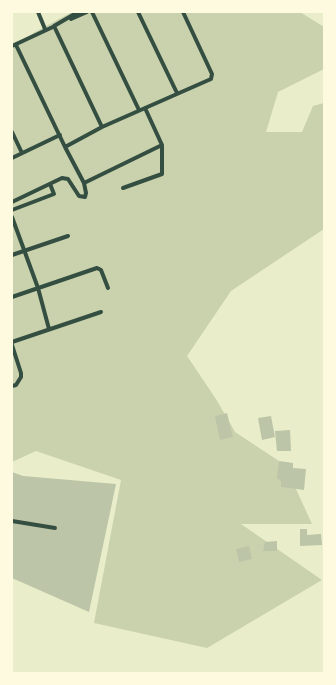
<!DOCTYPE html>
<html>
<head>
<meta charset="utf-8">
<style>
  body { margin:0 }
  #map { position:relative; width:336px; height:685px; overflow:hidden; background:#e9edc9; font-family:Karla,sans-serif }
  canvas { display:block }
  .frame { position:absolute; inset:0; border:13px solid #fefae0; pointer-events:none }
</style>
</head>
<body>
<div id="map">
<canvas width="336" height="685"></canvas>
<div class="frame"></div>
</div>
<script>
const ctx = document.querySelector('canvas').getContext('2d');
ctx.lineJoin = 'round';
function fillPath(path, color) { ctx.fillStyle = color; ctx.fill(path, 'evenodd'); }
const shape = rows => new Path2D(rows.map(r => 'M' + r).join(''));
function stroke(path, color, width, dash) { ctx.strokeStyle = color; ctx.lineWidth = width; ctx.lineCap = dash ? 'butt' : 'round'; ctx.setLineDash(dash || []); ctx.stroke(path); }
fillPath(shape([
  [72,12,300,12,324,27,324,69,278,92,266,132,302,132,313,106,324,103,324,229,231,291,187,356,216,399,235,432,285,465,312,524,241,524,322,580,207,648,94,623,121,480,36,451,12,462,12,47,35,32]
]), '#cad2ad');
fillPath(shape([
  [227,413,233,437,220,440,215,416],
  [271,416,275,437,262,440,258,418],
  [290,430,291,451,277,451,275,431],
  [279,461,293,463,293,468,306,469,304,490,281,487,281,481,277,478],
  [12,472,23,476,116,484,89,612,12,578],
  [300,529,307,529,307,535,321,534,322,545,300,546],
  [277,541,277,551,263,551,265,542],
  [249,546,252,559,239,562,236,549]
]), '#bcc5a7');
stroke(shape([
  [38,12,45,29],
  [78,12,54,26,102,127],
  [92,12,139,110],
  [138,12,177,93],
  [71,19,87,12],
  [12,46,55,26],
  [12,132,22,153],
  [65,147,102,127,211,79,212,74,183,12],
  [12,158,60,135],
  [84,183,162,145],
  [123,188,162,174,162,145,145,108],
  [12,202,62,178,68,179,79,196,85,197,86,193,84,183,65,147,16,45],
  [12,210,54,194,50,184],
  [12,217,38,288,49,329],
  [12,255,68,236],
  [12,297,97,268,101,270,108,288],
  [12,342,101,312],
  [12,345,21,373,21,377,16,385,12,386],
  [12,521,55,528]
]), '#344e41', 4);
</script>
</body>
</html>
